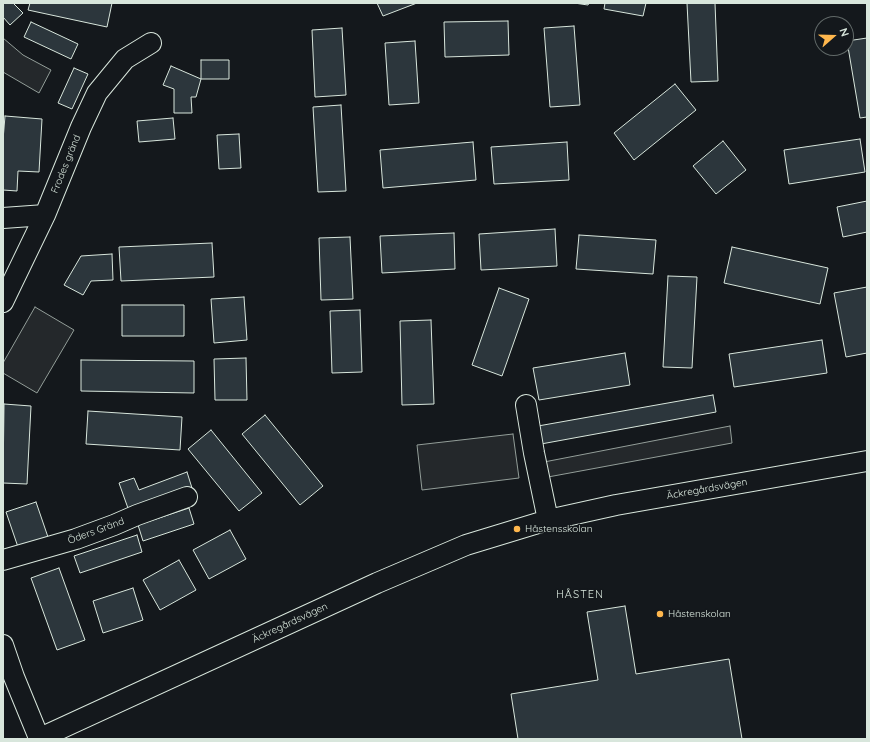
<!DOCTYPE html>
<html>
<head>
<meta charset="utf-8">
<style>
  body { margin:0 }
  #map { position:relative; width:870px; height:742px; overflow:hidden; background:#14181c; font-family:Quicksand,sans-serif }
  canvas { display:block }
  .frame { position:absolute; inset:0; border:4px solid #d8e6dc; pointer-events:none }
  .north { position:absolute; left:814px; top:16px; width:40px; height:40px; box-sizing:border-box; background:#14181c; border:1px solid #626a69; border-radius:50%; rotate:70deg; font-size:11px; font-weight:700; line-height:16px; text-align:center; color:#d8e6dc }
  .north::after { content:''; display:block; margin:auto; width:14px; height:18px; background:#ffb74d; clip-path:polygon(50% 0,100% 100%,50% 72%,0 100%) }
</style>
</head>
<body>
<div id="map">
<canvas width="870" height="742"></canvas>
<div class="frame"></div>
<div class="north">N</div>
</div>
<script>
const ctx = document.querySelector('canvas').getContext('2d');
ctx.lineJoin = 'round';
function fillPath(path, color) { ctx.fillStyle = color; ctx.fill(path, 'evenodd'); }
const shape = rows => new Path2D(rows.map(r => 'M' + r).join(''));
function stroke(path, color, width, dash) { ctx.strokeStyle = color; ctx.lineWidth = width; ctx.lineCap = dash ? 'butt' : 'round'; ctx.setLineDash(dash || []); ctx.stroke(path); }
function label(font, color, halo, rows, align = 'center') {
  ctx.font = font + ' Quicksand,sans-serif'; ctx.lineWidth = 3; ctx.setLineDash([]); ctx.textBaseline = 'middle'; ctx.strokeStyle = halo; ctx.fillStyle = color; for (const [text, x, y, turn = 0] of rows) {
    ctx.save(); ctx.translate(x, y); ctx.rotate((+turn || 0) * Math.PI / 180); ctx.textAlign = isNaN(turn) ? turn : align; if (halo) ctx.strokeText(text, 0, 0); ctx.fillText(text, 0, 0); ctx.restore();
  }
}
const parking = shape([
  [3,38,23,55,51,70,39,93,3,72,3,38],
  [35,307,74,330,37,393,3,373,3,363,35,307],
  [730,426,732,443,548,477,544,462,730,426],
  [513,434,519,478,422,490,417,445,513,434]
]);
fillPath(parking, '#24282b');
stroke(parking, '#939e99', 1);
const building = shape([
  [3,3,13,3,23,13,10,25,3,17,3,3],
  [30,3,112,3,107,27,28,10,30,3],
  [377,3,417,3,383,16,377,3],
  [574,3,589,3,588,5,574,3],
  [605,3,646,3,643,16,604,9,605,3],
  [687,3,715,3,718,81,691,82,687,3],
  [508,21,509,55,445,57,444,22,508,21],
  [31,22,78,44,71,59,24,37,31,22],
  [574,26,580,105,550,107,544,28,574,26],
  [342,28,346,95,315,97,312,30,342,28],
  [867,38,867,117,860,118,847,41,867,38],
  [415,41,419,103,389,105,385,43,415,41],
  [201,60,229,60,229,79,201,79,201,60],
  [171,66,201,79,196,97,191,97,192,113,174,113,174,89,163,85,171,66],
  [74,68,88,74,72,109,58,103,74,68],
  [675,84,696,110,634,160,614,133,675,84],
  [341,105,346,191,318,192,313,107,341,105],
  [5,116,42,119,39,172,18,171,17,191,3,190,3,140,5,116],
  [173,118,175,139,139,142,137,121,173,118],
  [239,134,241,168,219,169,217,135,239,134],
  [860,139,865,172,789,184,784,150,860,139],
  [723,141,746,170,716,194,693,166,723,141],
  [473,142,476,180,383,188,380,150,473,142],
  [567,142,569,180,494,184,491,147,567,142],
  [867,201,867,232,843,237,837,207,867,201],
  [555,229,557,266,481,270,479,234,555,229],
  [454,233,455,269,382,273,380,236,454,233],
  [579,235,656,240,653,274,576,269,579,235],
  [350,237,353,299,321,300,319,238,350,237],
  [212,243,214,277,121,281,119,247,212,243],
  [732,247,828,268,820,304,724,283,732,247],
  [112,254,113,280,91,281,83,295,64,285,81,256,112,254],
  [668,276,697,277,692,368,663,367,668,276],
  [867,287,867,353,846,357,834,293,867,287],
  [499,288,529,299,502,376,472,365,499,288],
  [244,297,247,340,214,343,211,299,244,297],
  [122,305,184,305,184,336,122,336,122,305],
  [360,310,362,372,332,373,330,311,360,310],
  [431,320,434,404,402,405,400,321,431,320],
  [822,340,827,373,734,387,729,354,822,340],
  [625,353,630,385,539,400,533,368,625,353],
  [246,358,247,400,215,400,214,359,246,358],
  [81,360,194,361,194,393,81,391,81,360],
  [713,395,716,412,541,444,538,426,713,395],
  [4,404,31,406,27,484,3,483,4,404],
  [88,411,182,417,180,450,86,444,88,411],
  [265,415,323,486,300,505,242,434,265,415],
  [211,430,262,493,239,511,188,449,211,430],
  [187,472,192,488,129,511,119,483,134,478,139,490,187,472],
  [36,502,49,540,19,550,6,512,36,502],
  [189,508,194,524,143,541,138,525,189,508],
  [230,530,246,559,209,579,193,550,230,530],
  [137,535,142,552,80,573,74,556,137,535],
  [179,560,196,590,160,610,143,580,179,560],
  [59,568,85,640,57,650,31,578,59,568],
  [133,588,143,620,103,633,93,601,133,588],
  [625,606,636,674,729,659,742,739,518,739,511,694,598,680,587,612,625,606]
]);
fillPath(building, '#2c363c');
stroke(building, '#d8e6dc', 1);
const minor = shape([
  [3,218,45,215],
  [3,302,45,215,81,127,97,93,125,59,151,43],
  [526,405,534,453,548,520],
  [3,560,76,539,114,525,137,515,187,497],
  [3,645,14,677,39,738],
  [38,739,377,583,466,545,548,520,616,505,867,461]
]);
stroke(minor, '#d8e6dc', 22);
stroke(minor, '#14181c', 20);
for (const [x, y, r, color] of [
  [517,529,4,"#ffb74d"],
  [660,614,4,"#ffb74d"]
]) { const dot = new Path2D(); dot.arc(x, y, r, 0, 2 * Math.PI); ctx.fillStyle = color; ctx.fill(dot); stroke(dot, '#14181c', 1.5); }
label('10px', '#d8e6dc', '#14181c', [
  ["Frodes gränd",66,164,-68],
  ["Äckregårdsvägen",707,489,-10],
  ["Öders Gränd",96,531,-20],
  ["Äckregårdsvägen",290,623,-25]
]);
label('10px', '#d8e6dc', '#14181c', [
  ["Håstensskolan",525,529],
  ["Håstenskolan",668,614]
], 'left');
ctx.letterSpacing = '1px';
label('11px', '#d8e6dc', '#14181c', [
  ["HÅSTEN",580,595]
]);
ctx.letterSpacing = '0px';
</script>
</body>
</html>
